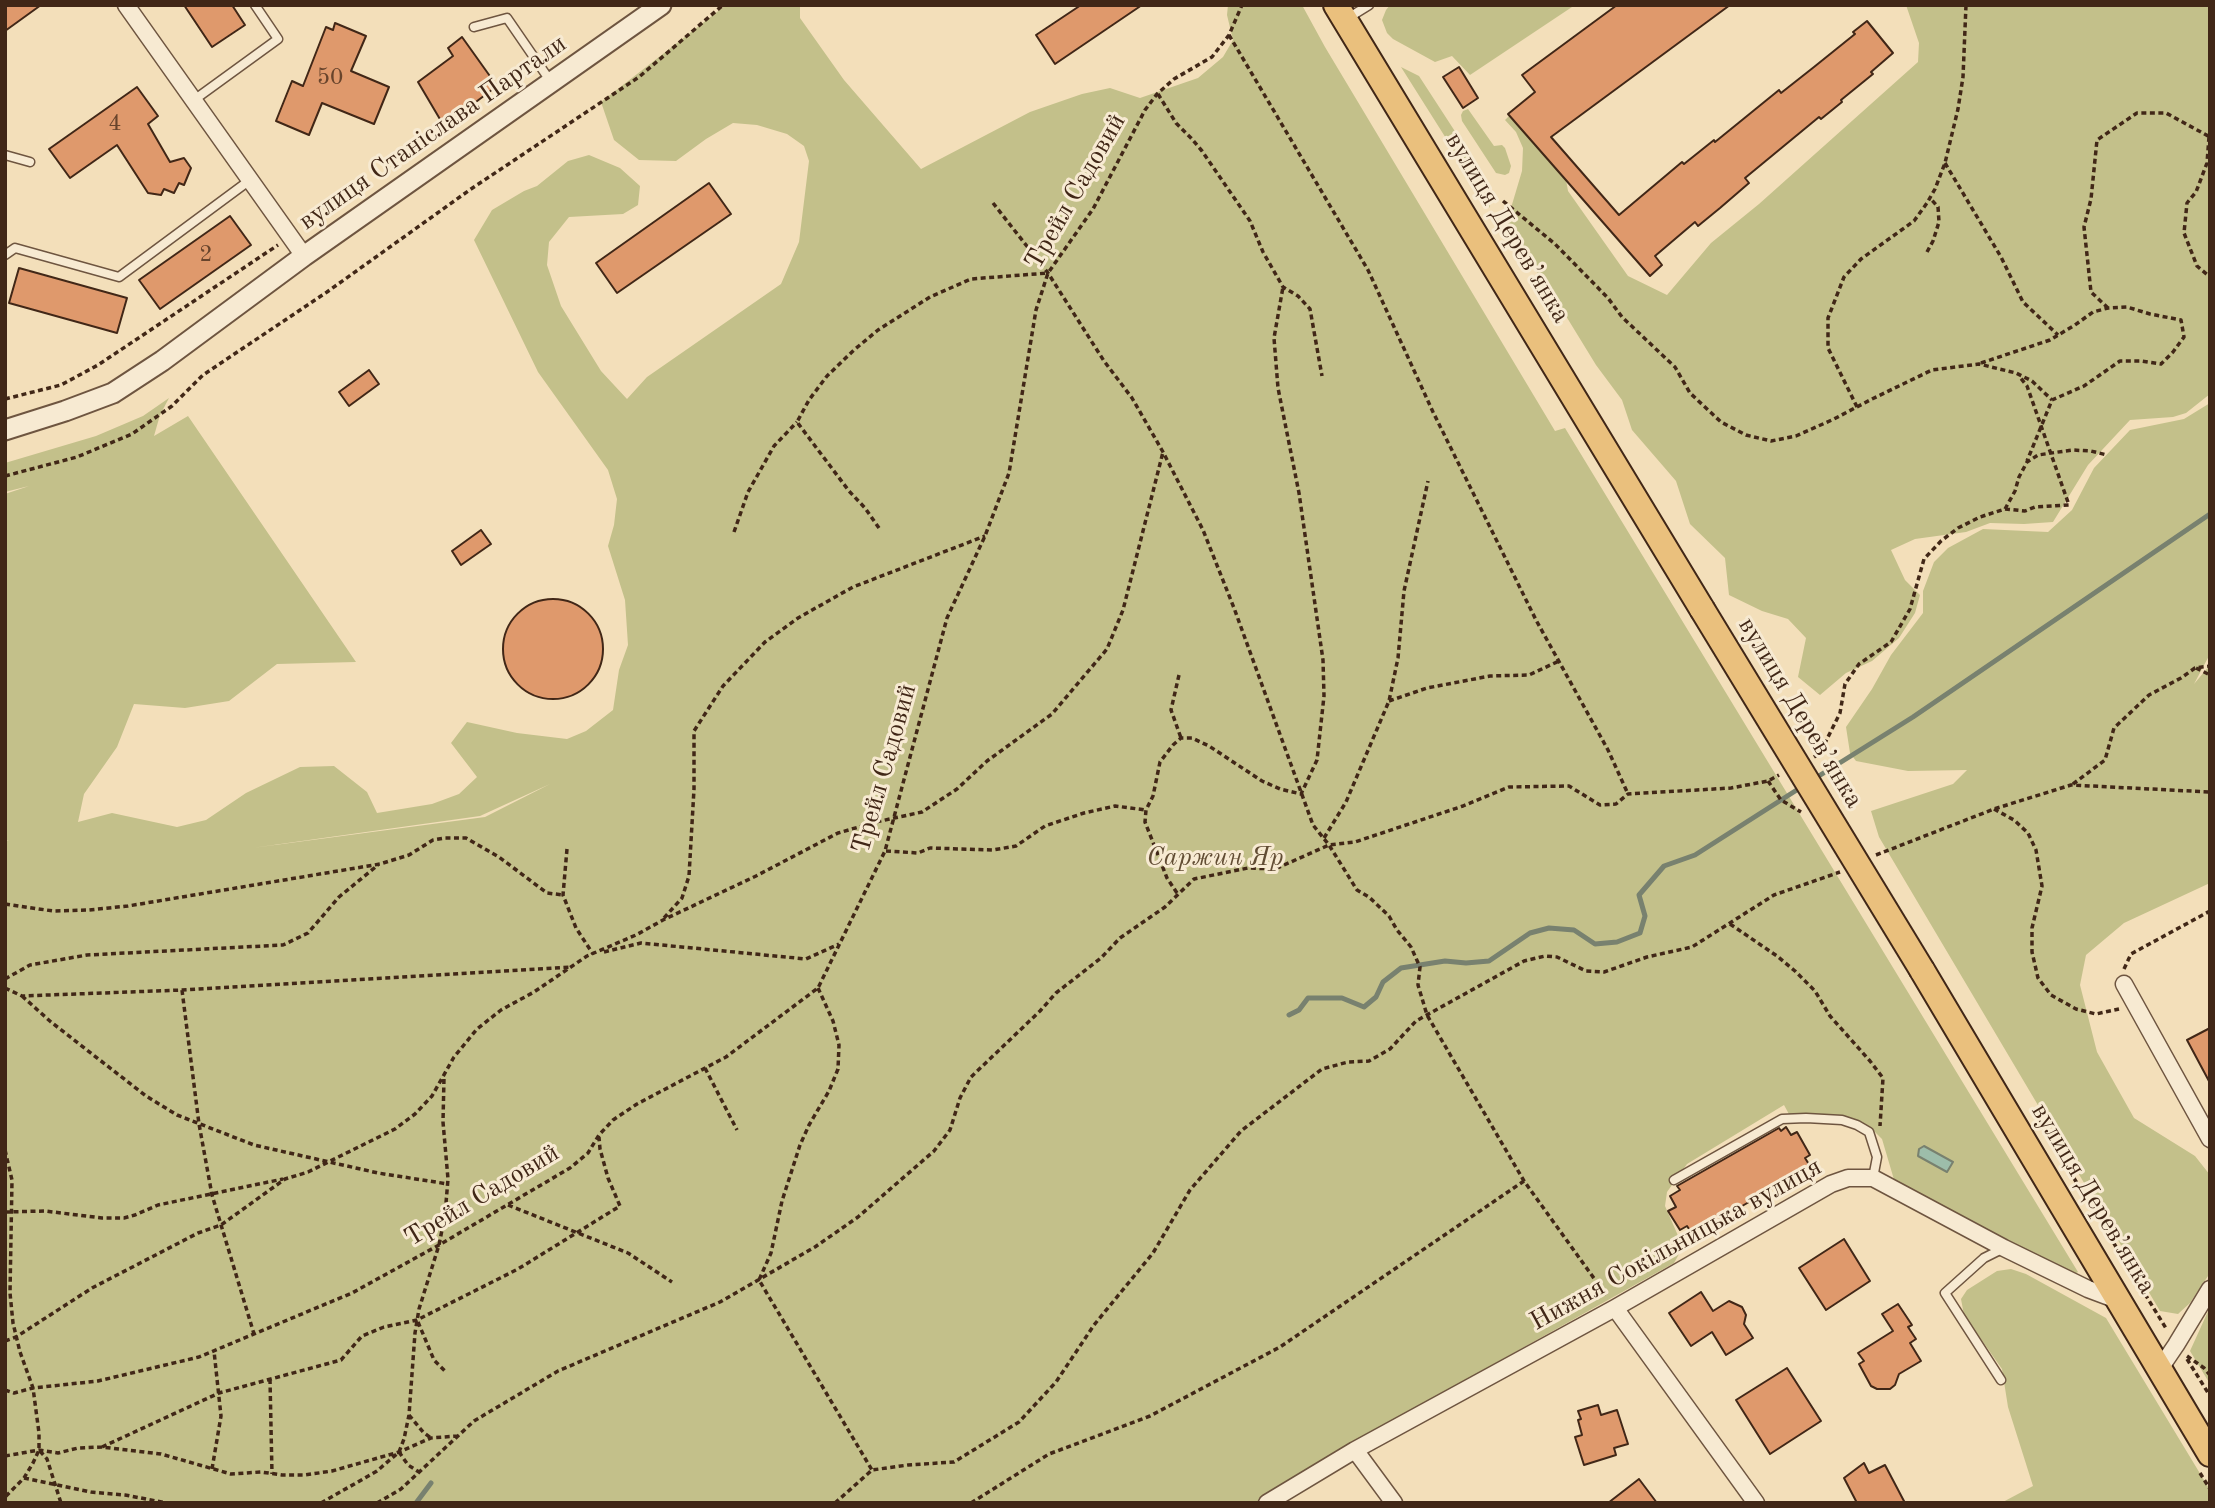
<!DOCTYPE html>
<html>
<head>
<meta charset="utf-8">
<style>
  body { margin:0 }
  #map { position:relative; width:2215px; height:1508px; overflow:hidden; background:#f3dfba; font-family:"Old Standard TT",serif }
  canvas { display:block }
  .frame { position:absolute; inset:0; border:7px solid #412717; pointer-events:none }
</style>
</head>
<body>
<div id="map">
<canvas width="2215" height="1508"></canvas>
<div class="frame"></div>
</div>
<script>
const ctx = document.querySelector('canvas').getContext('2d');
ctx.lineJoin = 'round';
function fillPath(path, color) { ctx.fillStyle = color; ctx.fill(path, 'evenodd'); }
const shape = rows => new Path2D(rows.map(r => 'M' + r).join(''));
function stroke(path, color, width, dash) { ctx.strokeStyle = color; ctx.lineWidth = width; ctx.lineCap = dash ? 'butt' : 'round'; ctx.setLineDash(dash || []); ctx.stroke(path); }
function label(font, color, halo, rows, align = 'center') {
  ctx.font = font + ' "Old Standard TT",serif'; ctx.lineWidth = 6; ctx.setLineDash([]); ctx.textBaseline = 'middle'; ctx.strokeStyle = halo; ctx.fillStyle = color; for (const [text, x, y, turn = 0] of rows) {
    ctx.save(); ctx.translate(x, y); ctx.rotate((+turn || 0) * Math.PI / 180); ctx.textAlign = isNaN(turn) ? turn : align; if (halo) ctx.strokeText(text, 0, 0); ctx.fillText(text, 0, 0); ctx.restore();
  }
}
fillPath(shape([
  [726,5,800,5,800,18,844,80,921,169,1030,112,1082,94,1110,88,1140,98,1198,78,1223,57,1233,40,1227,15,1228,5,1302,5,1325,47,1555,431,1565,428,2078,1272,2073,1275,2065,1275,1895,1183,1882,1139,1872,1129,1858,1122,1790,1116,1784,1105,1687,1164,1667,1192,1665,1206,1683,1247,1674,1263,1417,1407,1264,1503,5,1503,5,840,9,841,5,839,5,494,29,486,5,492,5,463,96,436,143,416,169,398,160,415,154,436,188,416,356,662,277,664,229,701,185,708,134,704,117,747,84,794,78,822,112,813,177,827,206,820,246,793,300,767,334,766,367,792,377,813,432,804,459,794,477,777,451,743,467,722,517,733,567,739,586,731,613,710,619,670,628,645,625,600,608,546,614,525,617,499,608,470,538,372,474,240,492,210,524,191,537,186,568,161,589,155,620,168,640,186,638,205,623,214,569,217,549,242,547,265,561,306,601,371,627,399,647,377,781,284,799,242,809,161,804,146,787,134,757,125,733,123,706,139,676,161,639,160,614,140,601,102],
  [550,784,485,817,252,848,480,816],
  [1390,5,1575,5,1470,75,1452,56,1435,62,1393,39,1387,33,1382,20,1386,10],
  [1906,5,2210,5,2210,394,2186,413,2173,417,2130,420,2088,465,2053,522,2024,524,1990,523,1966,532,1915,539,1891,550,1905,580,1920,595,1915,613,1899,638,1872,661,1846,673,1820,695,1798,677,1806,638,1788,619,1762,611,1729,595,1725,558,1690,524,1676,481,1632,430,1622,400,1596,365,1558,303,1508,230,1508,218,1522,171,1523,148,1516,132,1505,120,1511,114,1566,180,1568,191,1628,276,1667,295,1711,243,1759,204,1918,62,1919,43],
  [1401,67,1419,76,1484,176,1489,190,1490,208],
  [1468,109,1494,146,1502,145,1505,148,1511,166,1509,173,1505,175,1496,173,1462,121,1461,115,1463,111],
  [2210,403,2210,654,2194,684,2210,665,2210,883,2124,923,2086,955,2080,985,2097,1052,2134,1118,2195,1156,2210,1175,2210,1273,2190,1303,2178,1314,2160,1311,1879,837,1871,811,1953,784,1967,770,1908,771,1856,761,1850,753,1846,727,1872,689,1891,655,1923,613,1923,591,1934,562,1948,548,1983,529,2048,532,2072,510,2094,468,2130,430,2184,419],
  [2011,1269,2026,1274,2106,1318,2210,1490,2210,1503,2001,1503,2033,1486,2008,1407,2002,1369,1964,1315,1961,1299,1967,1290,1997,1271],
  [2210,1307,2210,1384,2190,1351]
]), '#c3c08a');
const water = shape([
  [1924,1146,1953,1162,1947,1172,1918,1156,1919,1149,1924,1146]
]);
fillPath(water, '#9dbdaa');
stroke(water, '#78816f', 2);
stroke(shape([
  [1814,779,1913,717,2210,514],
  [1289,1015,1299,1010,1308,998,1342,998,1364,1007,1376,997,1383,982,1401,968,1445,961,1466,963,1489,961,1530,933,1549,928,1574,930,1595,944,1617,942,1640,933,1645,916,1639,895,1664,866,1695,855,1803,786],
  [416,1503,431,1483]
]), '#78816f', 5);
const building = shape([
  [5,5,41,5,5,31,5,5],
  [184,5,232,5,245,25,212,47,184,5],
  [1081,5,1142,5,1055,64,1036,35,1081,5],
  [1617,5,1730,5,1551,137,1619,215,1682,162,1684,164,1714,140,1715,142,1779,90,1781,93,1814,67,1855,34,1853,32,1867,21,1893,53,1871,72,1873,74,1841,100,1842,102,1821,119,1819,117,1745,178,1749,183,1720,208,1698,226,1695,222,1655,256,1662,265,1650,276,1508,114,1535,92,1522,75,1617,5],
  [335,23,366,36,351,71,389,87,374,124,322,103,309,135,276,121,292,81,303,86,326,27,333,30,335,23],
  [462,37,497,86,444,126,418,82,453,56,448,48,462,37],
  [1459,67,1478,98,1463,108,1443,77,1459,67],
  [137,87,158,116,148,124,170,162,184,158,191,168,184,185,179,183,174,193,164,189,161,195,148,193,117,145,70,178,49,149,137,87],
  [709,183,731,214,617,293,596,263,709,183],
  [230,216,251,245,160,309,139,280,230,216],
  [19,268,127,298,117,333,9,303,19,268],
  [369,370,379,384,349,406,339,392,369,370],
  [481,530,491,544,461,565,452,551,481,530],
  '503 649a50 50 0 1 1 100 0a50 50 0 1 1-100 0Z',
  [2210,1028,2210,1083,2187,1040,2210,1028],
  [1786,1127,1791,1135,1797,1132,1810,1155,1805,1158,1810,1166,1693,1235,1687,1226,1680,1230,1668,1211,1676,1207,1670,1196,1680,1190,1677,1186,1779,1128,1781,1131,1786,1127],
  [1844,1239,1870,1281,1826,1310,1799,1268,1844,1239],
  [1701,1292,1713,1311,1729,1301,1742,1307,1746,1315,1744,1324,1753,1338,1726,1355,1712,1332,1691,1346,1669,1313,1701,1292],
  [1898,1304,1912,1325,1908,1327,1916,1339,1910,1343,1921,1361,1899,1374,1895,1385,1890,1389,1877,1389,1871,1386,1859,1364,1864,1361,1858,1353,1893,1331,1882,1314,1898,1304],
  [1787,1368,1821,1421,1770,1454,1736,1400,1787,1368],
  [1598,1405,1601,1415,1617,1410,1628,1444,1614,1448,1616,1455,1584,1465,1575,1437,1582,1435,1578,1420,1581,1419,1578,1411,1598,1405],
  [1864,1463,1869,1473,1885,1465,1905,1503,1857,1503,1844,1478,1864,1463],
  [1639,1479,1657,1503,1608,1503,1639,1479]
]);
fillPath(building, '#df996c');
stroke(building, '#412717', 2);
const service = shape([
  [1348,18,1369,5],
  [474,27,507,18,551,82],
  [194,100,278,39,255,5],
  [5,155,30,162],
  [5,255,15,248,119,277,250,180],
  [1674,1180,1782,1119,1806,1118,1842,1120,1857,1125,1869,1132,1877,1157,1873,1178],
  [2001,1380,1945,1293,1984,1258,2004,1248]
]);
const minor = shape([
  [126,5,304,256],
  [2124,984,2210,1139],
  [1615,1308,1756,1503],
  [2159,1370,2176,1345,2210,1289],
  [1355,1450,1394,1503],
  [1267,1503,1355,1450,1615,1308,1831,1184,1848,1178,1873,1178,2004,1248,2088,1289,2120,1301]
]);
const tertiary = shape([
  [5,430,65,411,113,393,162,361,304,256,661,5]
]);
const primary = shape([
  [1336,5,1702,609],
  [1922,970,2210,1454]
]);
stroke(service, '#6e5540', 11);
stroke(minor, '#6e5540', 19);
stroke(tertiary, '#6e5540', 23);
stroke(primary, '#412717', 28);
stroke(shape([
  [1229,35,1368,270,1433,412,1536,620,1608,750,1628,794],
  [1158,94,1176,123,1191,138,1202,151,1250,221,1263,252,1283,287,1298,296,1310,309,1322,376],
  [2209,137,2207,163,2196,192,2187,203,2184,233,2197,266,2210,277],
  [1945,163,2001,257,2023,302,2058,335],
  [1503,201,1555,244,1608,298,1622,317,1675,367,1690,393,1721,422,1746,435,1771,441,1796,436,1834,419,1872,399,1932,370,1979,364,2016,373,2032,381,2052,400],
  [993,203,1048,273,1104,361,1132,398,1163,452,1203,530,1234,608,1313,825,1329,845,1357,890,1369,897,1389,916,1397,930,1411,947,1420,967,1418,985,1427,1015,1524,1181,1606,1295],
  [1927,252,1933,241,1939,222,1938,207,1930,198],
  [2108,308,2091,292,2084,227,2091,199,2097,140,2137,113,2166,113,2210,137],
  [1981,363,2050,340,2075,325,2093,312,2108,308,2127,307,2150,314,2181,320,2184,337,2173,352,2161,364,2141,361,2120,361,2084,386,2052,400,2027,461],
  [5,399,61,385,98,365,278,245],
  [1857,407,1828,348,1828,318,1844,277,1861,259,1914,221,1927,203,1935,189,1945,163,1958,109,1963,77,1966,5],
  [5,476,77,457,132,434,172,406,203,375,327,292,471,189,639,77,723,5],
  [2005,509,2025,511,2035,507,2069,505,2027,386,2019,376],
  [879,528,865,508,849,491,797,422,809,400,827,376,854,350,878,330,930,297,971,279,1048,273],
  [734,532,748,492,774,446,797,422],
  [2196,668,2210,675],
  [1179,675,1171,710,1181,738],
  [1389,701,1427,688,1490,676,1529,675,1559,661],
  [1814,757,1820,753,1840,713,1845,684,1859,664,1891,642,1910,609,1924,559,1941,541,1958,528,1980,517,2005,509,2015,491,2019,477,2027,462,2038,455,2072,450,2091,451,2107,455],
  [1768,781,1781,800,1801,812],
  [2073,784,2105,760,2114,728,2149,695,2181,678,2195,668,2210,666],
  [1994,809,2014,820,2028,833,2036,850,2042,886,2032,928,2032,952,2038,978,2051,995,2076,1009,2096,1014,2119,1009],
  [1324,838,1346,802,1389,701,1398,658,1404,591,1428,481],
  [567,849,563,895,576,928,593,954],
  [886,851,918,853,930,848,993,850,1016,846,1045,826,1084,813,1115,806,1146,810],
  [1876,855,1994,809,2071,785,2210,792],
  [1177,893,1167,878,1145,822,1146,810,1153,796,1160,762,1173,745,1181,738,1192,738,1209,746,1262,781,1280,789,1301,794,1317,760,1324,696,1323,660,1299,493,1278,388,1274,338,1283,287],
  [5,904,53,911,89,910,128,906,380,864,409,855,433,840,445,838,466,838,499,857,547,893,563,895],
  [664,918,682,898,689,876,694,789,694,731,723,686,765,642,798,618,853,587,985,536],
  [1730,924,1777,956,1795,971,1815,991,1830,1016,1870,1061,1883,1078,1880,1126],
  [604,952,641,943,806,959,839,944],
  [2124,969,2131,954,2210,911],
  [5,979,30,965,87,955,283,945,308,933,339,897,378,865],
  [5,988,22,996,182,990,571,967],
  [818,988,833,1021,839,1045,838,1069,829,1091,809,1125,800,1145,782,1201,771,1253,759,1280,872,1470],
  [182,990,199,1124,212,1195,254,1334],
  [22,996,51,1022,146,1096,177,1115,254,1145,378,1173,448,1184],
  [705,1068,737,1130],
  [2034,1113,2167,1330],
  [5,1150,12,1180,10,1293,13,1323,20,1352,33,1388,39,1433,39,1450,33,1463,24,1478,5,1497],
  [508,1205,628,1253,672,1282],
  [5,1212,45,1211,102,1218,124,1218,135,1215,158,1205,283,1179],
  [418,1322,434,1360,446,1372],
  [5,1341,16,1337,92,1288,198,1233,221,1225,285,1179,308,1172,395,1129,415,1114,432,1096,454,1057,477,1029,501,1010,534,992,587,956,636,935,663,920,756,876,838,833,876,822,922,812,957,789,987,761,1052,714,1107,649,1123,610,1163,452],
  [2187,1356,2204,1368,2210,1375],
  [2187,1359,2210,1396],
  [270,1379,272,1474],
  [5,1390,14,1393,33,1388,98,1381,199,1357,352,1293,439,1245,570,1168,588,1153,599,1135,613,1120,637,1104,726,1057,818,988,885,851,947,618,985,536,1009,473,1036,310,1048,273,1093,209,1145,110,1157,94,1174,79,1212,57,1229,35,1242,5],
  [409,1415,423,1432,431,1438],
  [102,1447,219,1393,341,1360,362,1336,384,1327,417,1320,518,1269,620,1206,608,1178,600,1149,599,1137],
  [40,1451,47,1459,61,1503],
  [399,1452,408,1465,419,1472],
  [5,1456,39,1450,58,1453,78,1448,102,1447,161,1454,231,1474,261,1472,282,1475,305,1475,332,1471,399,1452,431,1438,458,1436],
  [212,1469,221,1416,214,1351],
  [2200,1473,2210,1489],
  [24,1478,91,1492,125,1495,167,1503],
  [321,1503,377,1471,399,1452,404,1439,409,1415,415,1333,419,1309,439,1245,445,1215,448,1179,443,1122,444,1078],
  [377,1503,401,1489,474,1421,558,1371,720,1302,815,1247,858,1217,934,1151,950,1130,960,1098,971,1077,1040,1011,1056,993,1101,958,1120,938,1165,907,1194,879,1248,868,1275,869,1329,845,1355,842,1463,806,1509,787,1569,786,1600,805,1616,804,1628,794,1731,788,1768,781,1779,775],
  [835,1503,872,1470,908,1465,954,1462,1019,1422,1056,1382,1094,1325,1153,1253,1190,1190,1241,1131,1322,1069,1348,1062,1369,1061,1390,1049,1416,1021,1524,961,1545,956,1557,957,1586,971,1604,972,1647,957,1692,947,1774,895,1840,872],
  [971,1503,1049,1454,1150,1416,1280,1347,1524,1181]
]), '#412717', 3.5, [5, 3.5]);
stroke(service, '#f7ead2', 8);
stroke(minor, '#f7ead2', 16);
stroke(tertiary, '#f7ead2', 19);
stroke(primary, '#eac07d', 24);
const primaryBridge = shape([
  [1702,609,1922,970]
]);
stroke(primaryBridge, '#412717', 28, []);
stroke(primaryBridge, '#eac07d', 24);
label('23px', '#68442c', null, [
  ["50",330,78],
  ["4",115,124],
  ["2",206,255]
]);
label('26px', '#412717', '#f7ead2', [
  ["вулиця Станіслава Партали",433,133,-35],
  ["Трейл Садовий",1076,192,-60],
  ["вулиця Дерев’янка",1507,228,59],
  ["вулиця Дерев’янка",1800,713,59],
  ["Трейл Садовий",885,769,-74],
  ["Трейл Садовий",482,1196,-31],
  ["вулиця Дерев’янка",2093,1199,59],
  ["Нижня Сокільницька вулиця",1676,1245,-29]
]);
label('italic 26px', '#624d34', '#f7ead2', [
  ["Саржин Яр",1215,858]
]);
</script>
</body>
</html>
